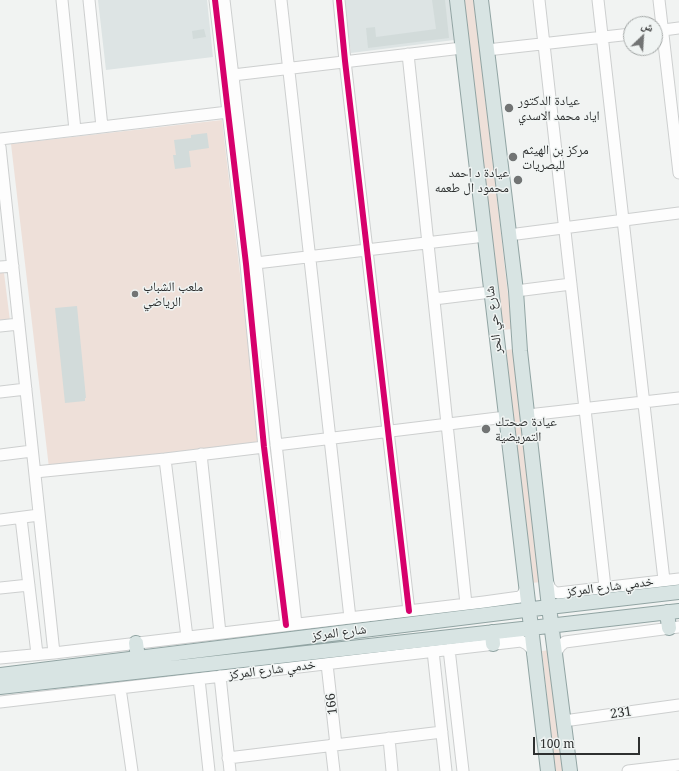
<!DOCTYPE html>
<html>
<head>
<meta charset="utf-8">
<style>
  body { margin:0 }
  #map { position:relative; width:679px; height:771px; overflow:hidden; background:#f1f3f2; font-family:"Noto Serif","Noto Naskh Arabic",serif }
  canvas { display:block }
  .north { position:absolute; left:623px; top:16px; width:40px; height:40px; box-sizing:border-box; background:#f0f4f3; border:1px solid #a2a6a5; border-radius:50%; rotate:25deg; font-size:11px; font-weight:700; line-height:16px; text-align:center; color:#2e3030 }
  .north::after { content:''; display:block; margin:auto; width:14px; height:18px; background:#727474; clip-path:polygon(50% 0,100% 100%,50% 72%,0 100%) }
  .scale { position:absolute; left:533px; top:737px; width:107px; height:18px; box-sizing:border-box; border:2px solid #2e3030; border-top:0; padding-left:5px; font-size:12px; line-height:14px; white-space:nowrap; color:#2e3030; -webkit-text-stroke:3px #f0f4f3; paint-order:stroke }
</style>
</head>
<body>
<div id="map">
<canvas width="679" height="771"></canvas>
<div class="north">ش</div>
<div class="scale">100 m</div>
</div>
<script>
const ctx = document.querySelector('canvas').getContext('2d');
ctx.lineJoin = 'round';
function fillPath(path, color) { ctx.fillStyle = color; ctx.fill(path, 'evenodd'); }
const shape = rows => new Path2D(rows.map(r => 'M' + r).join(''));
function stroke(path, color, width, dash) { ctx.strokeStyle = color; ctx.lineWidth = width; ctx.lineCap = dash ? 'butt' : 'round'; ctx.setLineDash(dash || []); ctx.stroke(path); }
function label(font, color, halo, rows, align = 'center') {
  ctx.font = font + ' "Noto Serif","Noto Naskh Arabic",serif'; ctx.lineWidth = 3; ctx.setLineDash([]); ctx.textBaseline = 'middle'; ctx.strokeStyle = halo; ctx.fillStyle = color; for (const [text, x, y, turn = 0] of rows) {
    ctx.save(); ctx.translate(x, y); ctx.rotate((+turn || 0) * Math.PI / 180); ctx.textAlign = isNaN(turn) ? turn : align; if (halo) ctx.strokeText(text, 0, 0); ctx.fillText(text, 0, 0); ctx.restore();
  }
}
fillPath(shape([
  [98,0,207,0,213,57,106,70],
  [344,0,449,0,454,40,351,53]
]), '#dde4e4');
fillPath(shape([
  [464,0,474,0,512,329,503,330],
  [222,120,260,445,49,468,11,144],
  [0,273,4,273,10,321,0,322],
  [514,349,542,582,531,583,506,350],
  [551,650,564,771,555,771,542,651]
]), '#eee0d9');
fillPath(shape([
  [432,0,445,0,449,38,368,48,366,28,375,27,376,37,436,29],
  [204,29,206,37,193,39,192,31],
  [207,133,209,148,189,151,191,167,175,169,173,155,176,155,174,140,191,138,191,135],
  [77,306,86,398,85,398,85,401,65,403,55,308]
]), '#d2dbda');
const minor = shape([
  [62,0,75,130],
  [89,0,102,127],
  [215,0,228,112,246,264,264,447,286,625],
  [224,0,237,111,256,263,296,624],
  [281,0,350,618],
  [339,0,345,61,409,611],
  [539,0,605,587],
  [598,0,664,580],
  [659,0,679,173],
  [656,31,679,28],
  [487,50,631,34],
  [408,54,466,604],
  [233,75,462,48],
  [0,139,228,112],
  [0,147,54,653],
  [509,235,679,213],
  [256,263,485,236],
  [0,267,13,266],
  [516,291,571,284],
  [434,299,491,292],
  [0,326,19,324],
  [0,392,26,389],
  [528,415,679,398],
  [276,445,506,417],
  [201,454,220,633],
  [0,455,32,451],
  [165,459,187,637],
  [35,472,165,459,264,447],
  [21,518,37,654],
  [0,520,39,515],
  [547,581,550,588,554,592,558,593,679,579],
  [0,588,29,585],
  [449,649,463,771],
  [433,651,446,771],
  [0,658,54,653,484,602,520,597,523,594,526,588,526,585],
  [556,658,557,651,560,646,565,642,679,627],
  [327,664,336,745],
  [220,676,230,771],
  [199,679,209,771],
  [120,688,132,771],
  [0,702,521,641,527,644,532,649,533,654],
  [564,721,679,705],
  [389,738,392,771],
  [331,745,334,771],
  [228,758,442,732],
  [628,771,679,765]
]);
const major = shape([
  [457,0,548,771],
  [481,0,516,291,520,351,549,607,570,771],
  [667,612,669,628],
  [492,632,493,644],
  [136,643,138,658],
  [0,675,549,607,679,592],
  [0,687,531,628,679,611]
]);
stroke(minor, '#cdcfcf', 13);
stroke(major, '#91a4a3', 16);
stroke(minor, '#fdfdfd', 11);
stroke(major, '#d8e4e3', 14);
stroke(shape([
  [215,0,228,112,246,264,264,447,286,625],
  [339,0,345,61,409,611]
]), '#d6006c', 6);
for (const [x, y, r, color] of [
  [509,108,5,"#727474"],
  [513,157,5,"#727474"],
  [518,180,5,"#727474"],
  [135,294,4,"#727474"],
  [486,429,5,"#727474"]
]) { const dot = new Path2D(); dot.arc(x, y, r, 0, 2 * Math.PI); ctx.fillStyle = color; ctx.fill(dot); stroke(dot, '#f0f4f3', 1.5); }
label('13px', '#2e3030', '#f0f4f3', [
  ["عيادة الدكتور",518,101],
  ["اياد محمد الاسدي",518,116],
  ["مركز بن الهيثم",522,150],
  ["للبصريات",522,165],
  ["عيادة د احمد",509,173,"right"],
  ["محمود ال طعمه",509,188,"right"],
  ["ملعب الشباب",143,287],
  ["الرياضي",143,302],
  ["عيادة صحتك",495,422],
  ["التمريضية",495,437]
], 'left');
label('13px', '#2e3030', '#f0f4f3', [
  ["شارع حي الحر",494,320,-97],
  ["خدمي شارع المركز",610,587,-7],
  ["شارع المركز",339,633,-7],
  ["خدمي شارع المركز",272,670,-7],
  ["166",332,704,-97],
  ["231",621,713,-8]
]);
</script>
</body>
</html>
